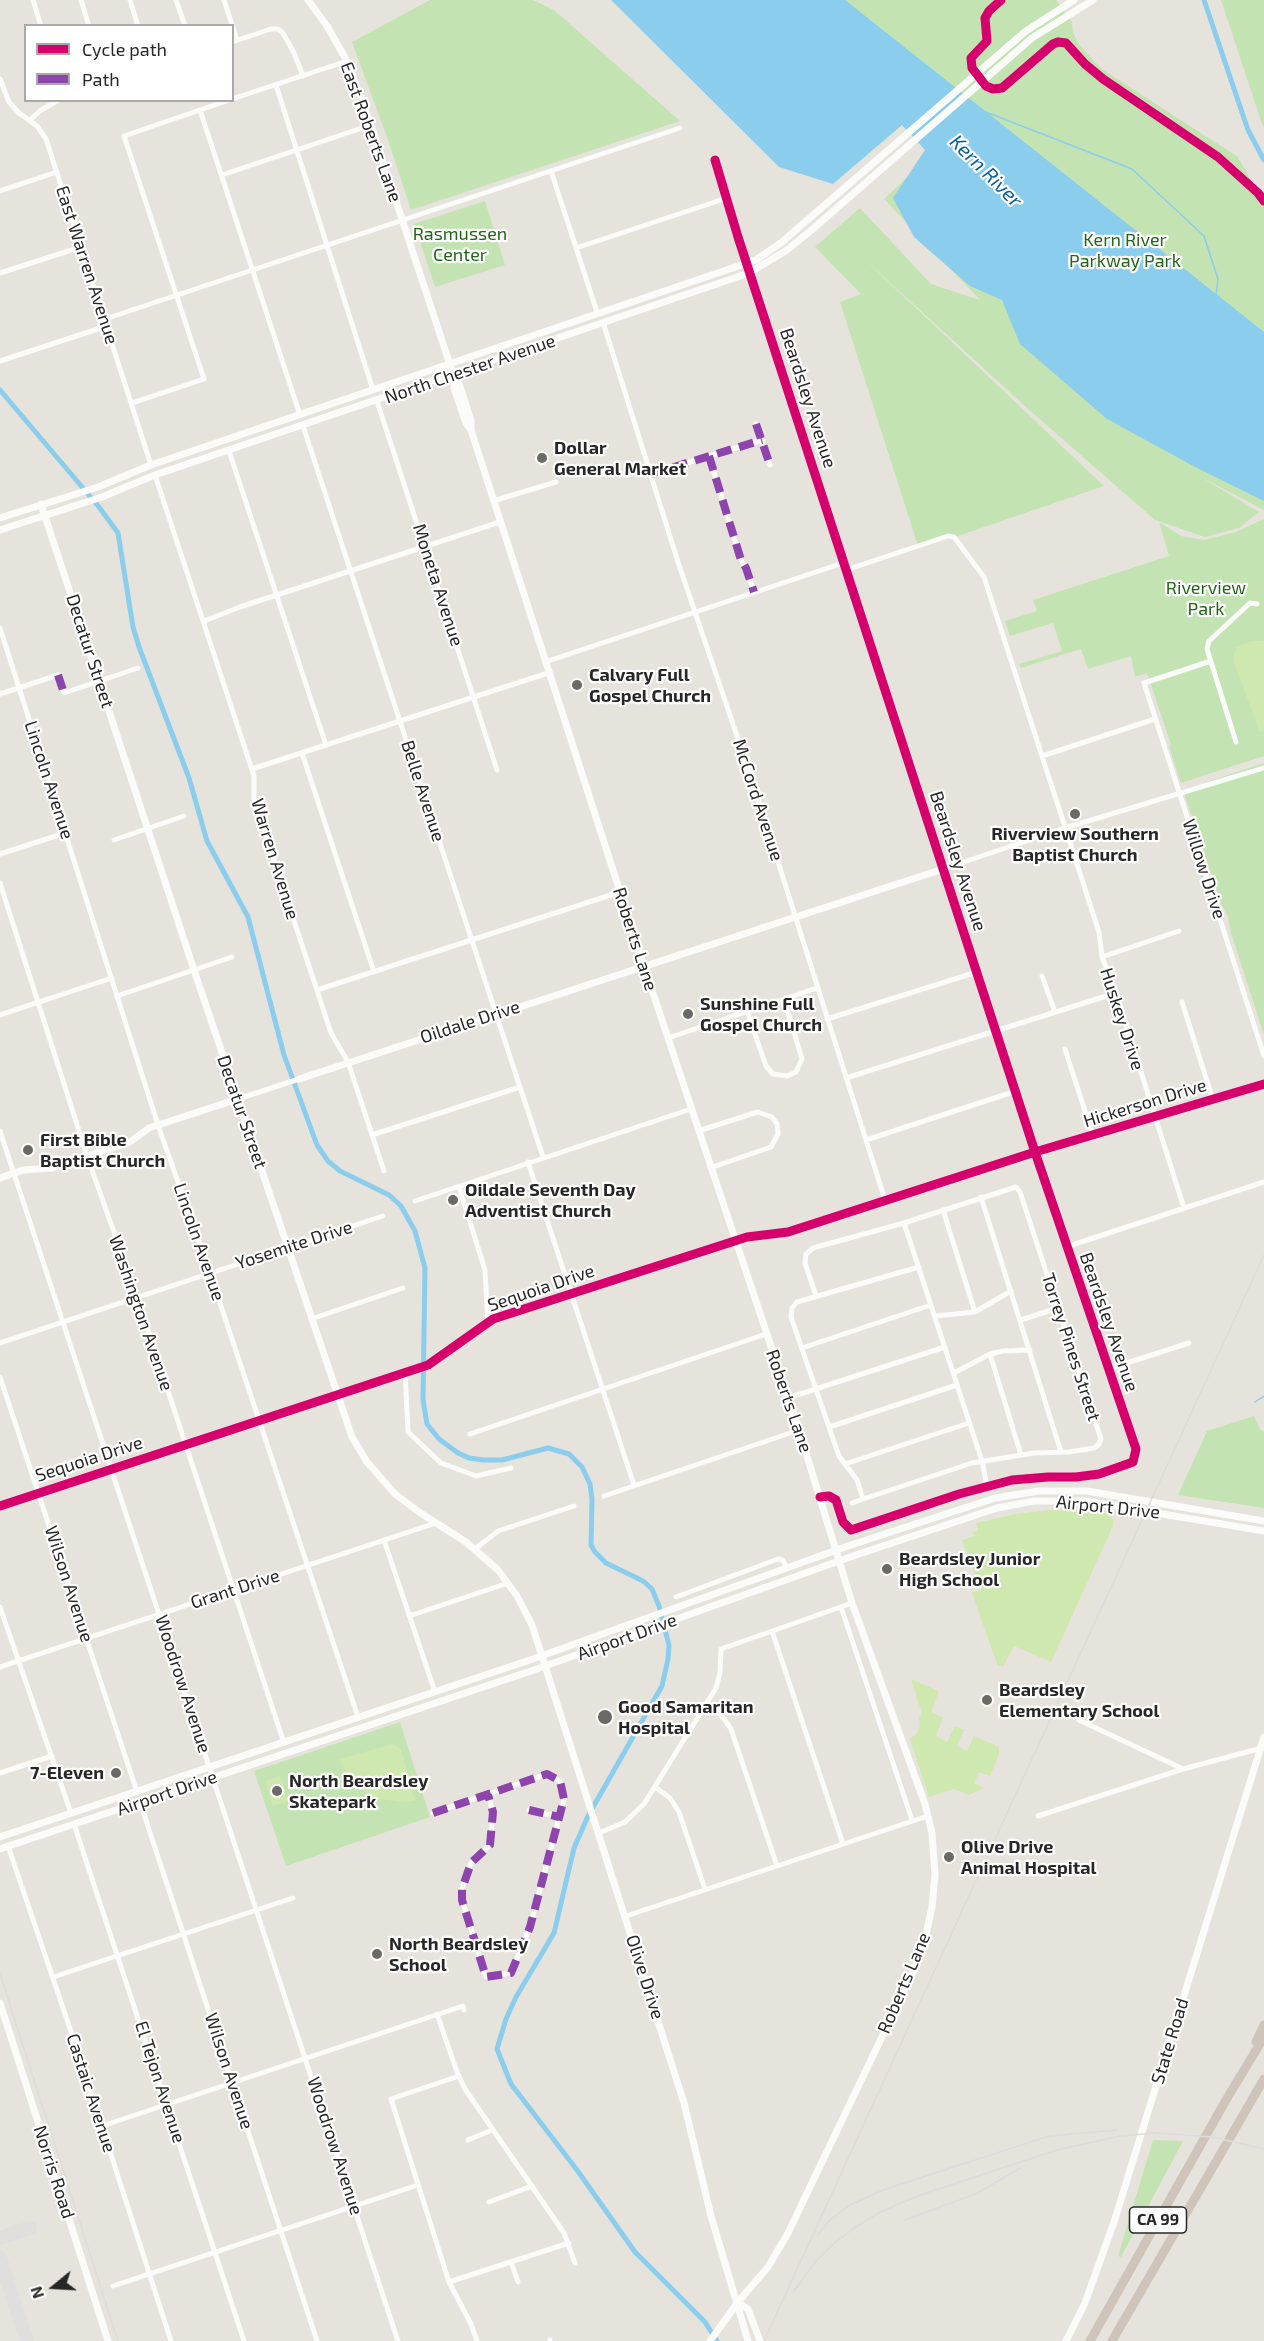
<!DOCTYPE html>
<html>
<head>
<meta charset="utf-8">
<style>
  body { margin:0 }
  #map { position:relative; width:1264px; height:2341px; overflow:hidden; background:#e6e3dc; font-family:"Exo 2",sans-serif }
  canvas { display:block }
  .legend { position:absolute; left:24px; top:24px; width:210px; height:78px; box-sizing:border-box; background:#fff; border:2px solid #a9a9a9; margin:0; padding:8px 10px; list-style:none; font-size:18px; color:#272727 }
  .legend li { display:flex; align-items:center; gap:12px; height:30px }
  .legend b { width:30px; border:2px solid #a9a9a9 }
  .north { position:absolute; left:24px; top:2257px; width:60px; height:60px; -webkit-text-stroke:4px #fff; paint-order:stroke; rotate:252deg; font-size:16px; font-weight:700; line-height:24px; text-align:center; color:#272727 }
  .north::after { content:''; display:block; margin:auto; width:21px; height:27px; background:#272727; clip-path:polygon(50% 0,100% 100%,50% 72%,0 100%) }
</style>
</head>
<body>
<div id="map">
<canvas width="1264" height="2341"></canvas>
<ul class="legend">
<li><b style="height:8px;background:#d6006c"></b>Cycle path</li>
<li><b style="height:8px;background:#8e44ad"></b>Path</li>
</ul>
<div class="north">N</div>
</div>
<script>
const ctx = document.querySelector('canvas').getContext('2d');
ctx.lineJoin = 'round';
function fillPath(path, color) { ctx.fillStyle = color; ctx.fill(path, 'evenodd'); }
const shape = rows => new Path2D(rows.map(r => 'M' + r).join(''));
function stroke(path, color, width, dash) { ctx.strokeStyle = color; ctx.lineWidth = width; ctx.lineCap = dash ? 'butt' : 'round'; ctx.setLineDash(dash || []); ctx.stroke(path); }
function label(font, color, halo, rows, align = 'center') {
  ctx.font = font + ' "Exo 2",sans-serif'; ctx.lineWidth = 4.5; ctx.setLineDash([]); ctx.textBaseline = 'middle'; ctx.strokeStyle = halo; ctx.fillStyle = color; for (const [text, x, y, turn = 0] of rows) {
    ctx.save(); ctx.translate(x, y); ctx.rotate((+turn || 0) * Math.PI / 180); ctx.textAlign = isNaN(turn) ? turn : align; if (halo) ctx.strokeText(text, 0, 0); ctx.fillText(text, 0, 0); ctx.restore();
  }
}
fillPath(shape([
  [430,0,533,0,554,10,680,121,411,210,388,140,352,42],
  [616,0,1056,0,1072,22,1073,33,1080,46,1102,69,1238,157,1264,204,1264,510,1201,477,1259,512,1239,528,1205,537,1155,520,1027,408,861,256,1104,486,955,537,918,546,840,302,861,294,815,247,860,208,931,284,980,300,884,199,933,153,899,117],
  [1221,0,1264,0,1264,128,1262,124],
  [485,201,505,265,435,287,414,224],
  [1264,519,1264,756,1181,783,1169,746,1171,745,1147,673,1135,677,1131,656,1088,669,1081,649,1021,668,1019,664,1062,651,1053,623,1010,636,1005,621,1037,611,1033,600,1169,556,1159,522,1181,536,1204,540,1236,532],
  [1264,763,1264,1035,1231,933,1228,917,1221,903,1183,790],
  [1254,1416,1260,1429,1264,1432,1264,1508,1178,1495,1207,1431],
  [400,1722,430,1817,286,1866,254,1771],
  [1153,2140,1183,2141,1121,2257,1118,2256]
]), '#c3e4b2');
fillPath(shape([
  [1252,641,1264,641,1264,731,1260,732,1233,660,1236,647],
  [1048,1510,1083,1511,1109,1514,1113,1520,1113,1526,1051,1662,1014,1646,1003,1667,997,1664,972,1593,981,1590,962,1540,974,1536,973,1532,978,1530,976,1523,1015,1514],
  [911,1679,939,1691,931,1712,943,1718,936,1736,947,1742,955,1726,964,1730,957,1746,967,1751,974,1736,999,1747,999,1755,990,1776,979,1772,974,1783,984,1788,969,1795,954,1789,929,1797,910,1739,917,1733,920,1726,919,1718,922,1714],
  [393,1744,401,1749,415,1801,400,1802,374,1798,357,1786,348,1776,340,1759],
  [280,1776,289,1801,273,1806,265,1781]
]), '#cfe8af');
fillPath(shape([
  [611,0,845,0,1264,332,1264,501,1195,467,1107,419,1020,344,1002,300,970,286,914,237,893,198,925,150,902,125,833,184,779,167]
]), '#8bcded');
stroke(shape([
  [986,112,1132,169,1204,236,1218,279,1216,295],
  [1255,1402,1264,1396]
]), '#8bcded', 1.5);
stroke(shape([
  [1204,0,1248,130,1264,160],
  [0,390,99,507,118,533,133,627,139,647,189,778,207,841,248,917,284,1055,317,1145,328,1161,340,1171,389,1195,401,1206,415,1231,425,1268,423,1400,427,1424,439,1439,458,1453,469,1458,483,1460,502,1460,548,1448,569,1454,582,1467,590,1484,592,1499,591,1545,595,1552,606,1563,643,1581,652,1589,659,1606,669,1645,668,1659,662,1686,588,1816,574,1848,554,1933,516,1997,506,2019,497,2049,511,2084,577,2170,635,2252,705,2322,717,2341]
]), '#8bcded', 5);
stroke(shape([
  [0,2238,30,2228],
  [0,2258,27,2341]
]), '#e1dfdd', 14);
stroke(shape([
  [33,0,41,26],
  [81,0,89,26],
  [130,0,138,26],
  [176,0,185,26],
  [224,0,237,40],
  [232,42,271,29,278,29,283,33,294,53,303,76],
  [0,79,9,102,19,113,37,126,46,139,151,465],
  [276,85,373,390],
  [232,99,347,61],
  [200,110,300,415],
  [30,120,40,111,58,100],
  [715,160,738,237,1035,1152,1136,1449,1133,1462,1099,1474,1076,1477,1048,1477,1012,1480,959,1494,851,1530,843,1522,836,1500,829,1496,820,1497],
  [551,171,597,312],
  [222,175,371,125],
  [0,191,57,172],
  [576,248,727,198],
  [0,273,81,247],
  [105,319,680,128],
  [603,322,678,562,755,789,885,1200],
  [0,361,107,326],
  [377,401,497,770],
  [132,403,204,379,124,136,229,100],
  [756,424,770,465],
  [303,426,543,1157],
  [229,451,326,745],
  [709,456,741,560,746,568,754,592],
  [651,474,762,440],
  [155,475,254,776,254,799,331,1033,348,1062,384,1171],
  [493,501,556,482],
  [846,570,948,536,954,537,984,577,1099,932,1102,957,1116,993,1184,1208],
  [204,621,240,607,500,522],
  [0,628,158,1125,210,1273,358,1717],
  [1211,661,1144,683,1264,1056],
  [545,662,843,563],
  [0,694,58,675,64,693,138,668],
  [1236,742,1207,649,1209,641,1250,603,1257,604],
  [302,753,374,972],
  [1042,756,1155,719],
  [252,769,548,673],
  [114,840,184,816],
  [0,854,65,833],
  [943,869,1065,828,1264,768],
  [0,883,87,1156,137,1297,284,1743],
  [1102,957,1179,931],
  [1042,976,1055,1012],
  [317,990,620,892],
  [117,996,232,957],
  [1182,1002,1213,1100],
  [747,1011,766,1066,773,1074,787,1076,796,1072,802,1059,784,999],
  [0,1015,112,978],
  [827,1019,977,972],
  [668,1038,817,988],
  [1065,1049,1093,1136],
  [846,1078,1116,993],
  [238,1099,299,1079],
  [0,1131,398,2341],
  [698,1131,758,1112,772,1117,777,1124,778,1134,771,1147,710,1168],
  [372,1135,520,1087],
  [866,1140,1016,1091],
  [528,1162,634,1485],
  [459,1187,485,1270,488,1323],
  [981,1197,1061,1452],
  [415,1201,691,1109],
  [943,1210,975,1312],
  [904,1223,982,1461,987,1486],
  [735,1241,754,1235,788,1232,1035,1152,1264,1084],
  [1066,1247,1264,1182],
  [816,1296,805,1263,806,1254,813,1248,904,1223,1016,1187,1020,1192,1101,1439,1099,1444,1094,1448,1069,1452,1034,1453,972,1463,863,1499,857,1480,839,1456,791,1317,792,1308,797,1302,919,1267],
  [935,1316,975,1312,1011,1291],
  [311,1319,403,1288],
  [1021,1320,1058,1308],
  [0,1343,383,1216],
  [802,1348,931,1305],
  [990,1354,1021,1455],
  [1108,1369,1189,1343],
  [405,1371,408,1432,441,1463,476,1476,511,1468],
  [954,1373,990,1354,1003,1351,1030,1350],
  [0,1377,137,1792],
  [788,1398,945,1347],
  [829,1427,957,1385],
  [470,1434,766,1334],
  [845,1464,969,1423],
  [604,1496,799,1430],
  [852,1503,863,1499],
  [384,1540,435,1692],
  [475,1549,498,1531,574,1506],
  [676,1597,778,1559,783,1560,786,1568],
  [0,1607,71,1813],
  [841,1607,912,1820],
  [409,1616,508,1583],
  [772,1631,843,1844],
  [0,1667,436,1523],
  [707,1704,722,1716,731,1729,777,1866],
  [1079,1720,1183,1769],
  [0,1773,52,1756],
  [655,1787,670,1798,679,1812,705,1889],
  [140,1802,317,2341],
  [529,1810,559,1817],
  [433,1813,547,1774,560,1781,564,1799,530,1927,511,1973,486,1977,462,1900,462,1889,471,1863,490,1845,493,1812,488,1795],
  [1038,1816,1183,1769,1262,1748],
  [74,1824,244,2341],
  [599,1833,625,1822,644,1804,716,1688,720,1673,721,1649,852,1603],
  [8,1846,78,2052,171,2341],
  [626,1916,928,1816],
  [53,1977,293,1898],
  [437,2014,457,2072,465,2089,564,2233,575,2263],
  [459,2076,391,2099,449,2282,471,2324,477,2341],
  [102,2126,463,2006,464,2010],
  [468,2140,492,2130],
  [489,2202,532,2186],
  [511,2262,518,2282],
  [449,2282,569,2243],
  [113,2286,418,2185],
  [550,2340,550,2341]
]), '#fbfbfa', 5);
stroke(shape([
  [308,0,327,26,347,61,371,125,455,380,454,388,466,423,471,430,644,966,799,1430,852,1603,925,1804,932,1833,935,1875,932,1907,925,1939,914,1970,788,2233,768,2267,738,2302,710,2341],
  [455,380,460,386,471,421,471,430],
  [41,504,194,970,352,1437,367,1462,395,1494,419,1512,466,1542,498,1570,517,1596,532,1625,684,2103,711,2216,748,2341],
  [0,518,98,487,151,465,756,260,782,242,1026,31,1074,0],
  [0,530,102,497,155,475,749,273,787,250,815,227,1032,38,1093,0],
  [299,1079,943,869],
  [0,1178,23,1170,52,1168,130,1142,149,1128,158,1125,238,1099],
  [0,1506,428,1365,493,1319,735,1241],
  [0,1837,530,1660,848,1546,995,1498,1039,1491,1087,1491,1264,1521],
  [0,1849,534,1670,853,1556,997,1508,1034,1501,1085,1501,1264,1531],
  [0,2003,108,2341],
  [738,2302,748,2309,760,2341],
  [1066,2341,1085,2303,1114,2222,1264,1737]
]), '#fbfbfa', 7);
stroke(shape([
  [1256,2042,1264,2025],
  [1090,2341,1226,2100,1264,2037],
  [1112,2341,1264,2079]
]), '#cec4ba', 9);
stroke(shape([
  [0,1974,118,2341],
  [904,2220,976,2194,1020,2168],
  [818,2235,829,2221,848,2206,883,2190,1049,2136,1117,2130],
  [794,2291,816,2261,832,2245,854,2228,880,2212,923,2194,1057,2150,1120,2136,1156,2133,1212,2137,1264,2149],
  [764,2341,1264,1255]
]), '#dcdbde', 1.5);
stroke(shape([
  [756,424,770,465],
  [709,456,741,560,746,568,754,592],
  [651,474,762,440],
  [58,675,64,693],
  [529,1810,559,1817],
  [433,1813,547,1774,560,1781,564,1799,530,1927,511,1973,486,1977,462,1900,462,1889,471,1863,490,1845,493,1812,488,1795]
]), '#8e44ad', 8, [15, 8]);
stroke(shape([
  [1001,0,989,11,985,18,987,41,971,58,972,68,986,86,993,89,1002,88,1053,44,1058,42,1066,43,1085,64,1103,79,1218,157,1258,193,1264,201],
  [715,160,738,237,1035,1152,1136,1449,1133,1462,1099,1474,1076,1477,1048,1477,1012,1480,959,1494,851,1530,843,1522,836,1500,829,1496,820,1497],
  [0,1506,428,1365,493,1319,747,1237,788,1232,1035,1152,1264,1084]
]), '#d6006c', 9);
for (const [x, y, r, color] of [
  [542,458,6,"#6a6966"],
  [577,685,6,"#6a6966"],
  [1075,814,6,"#6a6966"],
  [688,1014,6,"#6a6966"],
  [28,1150,6,"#6a6966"],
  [453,1200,6,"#6a6966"],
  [887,1569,6,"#6a6966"],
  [987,1700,6,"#6a6966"],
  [605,1717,8,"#6a6966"],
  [116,1773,6,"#6a6966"],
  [277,1791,6,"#6a6966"],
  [949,1857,6,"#6a6966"],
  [377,1954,6,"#6a6966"]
]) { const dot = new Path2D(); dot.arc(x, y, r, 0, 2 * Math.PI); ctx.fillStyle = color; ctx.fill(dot); stroke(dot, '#fff', 2); }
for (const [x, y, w] of [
  [1158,2220,57]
]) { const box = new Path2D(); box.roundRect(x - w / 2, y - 13, w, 26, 4.5); ctx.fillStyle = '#fff'; ctx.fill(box); stroke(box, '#272727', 1.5); }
label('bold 16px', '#272727', null, [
  ["CA 99",1158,2220]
]);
label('18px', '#272727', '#fff', [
  ["East Roberts Lane",371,132,70],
  ["East Warren Avenue",87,265,72],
  ["North Chester Avenue",470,369,-19],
  ["Beardsley Avenue",808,398,72],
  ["Moneta Avenue",438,585,72],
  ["Decatur Street",90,651,72],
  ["Lincoln Avenue",49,780,72],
  ["Belle Avenue",423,791,72],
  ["McCord Avenue",758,800,72],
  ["Warren Avenue",275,859,73],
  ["Beardsley Avenue",958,861,72],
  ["Willow Drive",1204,869,72],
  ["Roberts Lane",635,939,72],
  ["Huskey Drive",1122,1019,72],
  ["Oildale Drive",470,1022,-18],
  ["Hickerson Drive",1145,1103,-17],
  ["Decatur Street",242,1112,71],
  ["Lincoln Avenue",199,1242,71],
  ["Yosemite Drive",294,1245,-18],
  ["Sequoia Drive",541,1288,-19],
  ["Washington Avenue",141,1313,71],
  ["Beardsley Avenue",1109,1322,71],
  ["Torrey Pines Street",1071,1347,72],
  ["Roberts Lane",789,1401,71],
  ["Sequoia Drive",89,1459,-18],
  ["Airport Drive",1108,1507,6],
  ["Wilson Avenue",69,1584,72],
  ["Grant Drive",235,1589,-18],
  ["Airport Drive",627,1637,-20],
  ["Woodrow Avenue",183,1684,72],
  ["Airport Drive",167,1793,-19],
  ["Olive Drive",645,1977,72],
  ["Roberts Lane",904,1983,-67],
  ["State Road",1170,2041,-73],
  ["Wilson Avenue",229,2071,72],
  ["El Tejon Avenue",160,2082,72],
  ["Castaic Avenue",91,2093,72],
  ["Woodrow Avenue",335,2146,72],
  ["Norris Road",54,2172,72]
]);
label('18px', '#216616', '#fff', [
  ["Rasmussen",460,234],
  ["Center",460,255],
  ["Kern River",1125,240],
  ["Parkway Park",1125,261],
  ["Riverview",1206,588],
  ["Park",1206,609]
]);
label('bold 18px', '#272727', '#fff', [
  ["Dollar",554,448],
  ["General Market",554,469],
  ["Calvary Full",589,675],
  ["Gospel Church",589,696],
  ["Riverview Southern",1075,834,"center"],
  ["Baptist Church",1075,855,"center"],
  ["Sunshine Full",700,1004],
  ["Gospel Church",700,1025],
  ["First Bible",40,1140],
  ["Baptist Church",40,1161],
  ["Oildale Seventh Day",465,1190],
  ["Adventist Church",465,1211],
  ["Beardsley Junior",899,1559],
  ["High School",899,1580],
  ["Beardsley",999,1690],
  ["Elementary School",999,1711],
  ["Good Samaritan",618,1707],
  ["Hospital",618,1728],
  ["7-Eleven",104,1773,"right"],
  ["North Beardsley",289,1781],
  ["Skatepark",289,1802],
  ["Olive Drive",961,1847],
  ["Animal Hospital",961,1868],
  ["North Beardsley",389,1944],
  ["School",389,1965]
], 'left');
label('italic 20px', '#075e9c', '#fff', [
  ["Kern River",986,171,45]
]);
</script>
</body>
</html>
